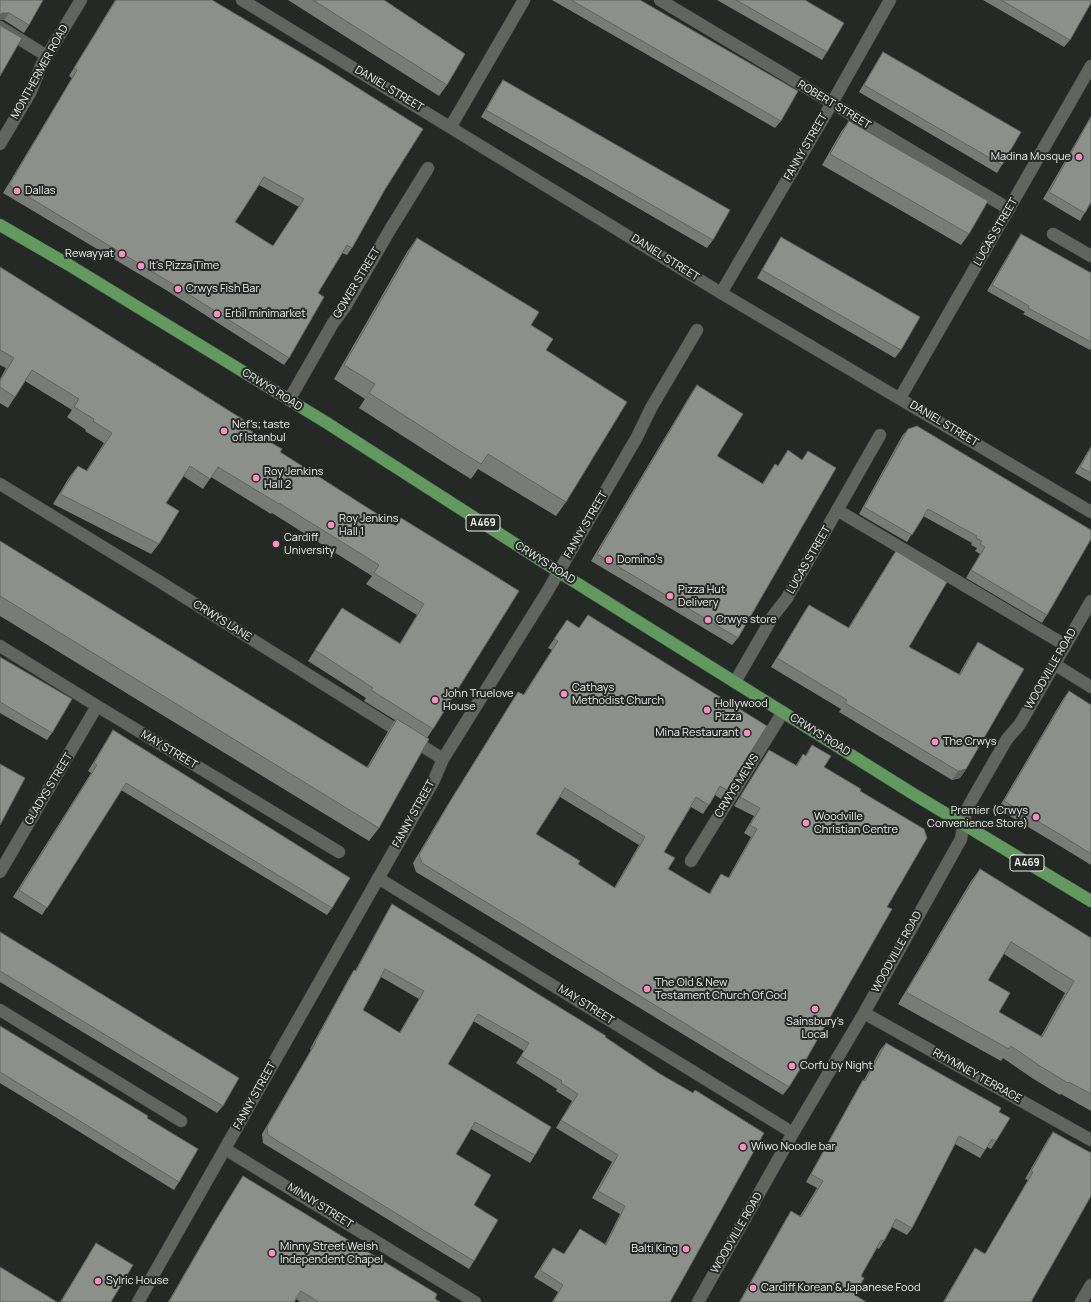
<!DOCTYPE html>
<html>
<head>
<meta charset="utf-8">
<style>
  body { margin:0 }
  canvas { display:block; background:#252925 }
</style>
</head>
<body>
<canvas width="1091" height="1302"></canvas>
<script>
const ctx = document.querySelector('canvas').getContext('2d');
ctx.lineJoin = 'round';
const shape = rows => new Path2D(rows.map(r => 'M' + r).join(''));
function stroke(path, color, width, dash) { ctx.strokeStyle = color; ctx.lineWidth = width; ctx.lineCap = dash ? 'butt' : 'round'; ctx.setLineDash(dash || []); ctx.stroke(path); }
function fillPath(path, color) { ctx.fillStyle = color; ctx.fill(path, 'evenodd'); }
function label(font, color, halo, rows, align = 'center') {
  ctx.font = font + ' Manrope,sans-serif'; ctx.lineWidth = 4; ctx.setLineDash([]); ctx.textBaseline = 'middle'; ctx.strokeStyle = halo; ctx.fillStyle = color; for (const [text, x, y, turn = 0] of rows) {
    ctx.save(); ctx.translate(x, y); ctx.rotate((+turn || 0) * Math.PI / 180); ctx.textAlign = isNaN(turn) ? turn : align; if (halo) ctx.strokeText(text, 0, 0); ctx.fillText(text, 0, 0); ctx.restore();
  }
}
const minor = shape([
  [242,0,721,293,1091,512],
  [660,0,1009,209],
  [0,27,47,56],
  [451,126,524,0],
  [0,144,30,93,42,64,81,0],
  [1053,234,1091,256],
  [721,293,832,103,890,0],
  [900,398,1091,66],
  [289,400,333,323,345,307,391,228,428,168],
  [0,484,157,580,443,759],
  [837,510,1065,645],
  [0,646,97,706,339,852],
  [1054,664,1091,687],
  [735,682,773,616,787,598,880,435],
  [691,861,783,712],
  [0,872,97,706],
  [378,878,793,1133],
  [0,1010,181,1121],
  [864,1013,1091,1140],
  [225,1149,475,1302],
  [138,1302,434,780,443,759,547,592,637,437,651,408,697,330],
  [698,1302,793,1133,864,1013,961,839,966,811,973,798,1007,739,1020,724,1091,601],
  [1081,1302,1091,1285]
]);
const major = shape([
  [0,225,69,265,327,423,559,572,915,795,1091,901]
]);
stroke(minor, '#444744', 13);
stroke(major, '#444744', 13);
stroke(minor, '#60655f', 12);
stroke(major, '#61995e', 12);
fillPath(shape([
  [0,0,29,25,24,33,4,20],
  [115,0,212,0,384,191,352,248,347,255,342,253,318,293,289,358,284,365,166,290,3,193,72,78,69,76],
  [259,185,299,207,273,246,235,222],
  [288,0,384,0,447,85,439,96],
  [552,0,640,0,781,121,775,128],
  [717,0,805,0,827,52,822,60],
  [983,0,1091,0,1070,40,1064,47],
  [883,52,1002,165,997,173,859,92,878,60],
  [503,80,713,240,707,248,481,117,498,87],
  [1091,116,1091,202,1080,221,1043,199],
  [849,121,969,234,961,245,822,165,841,132],
  [1021,234,1091,273,1091,348,1090,350,1023,314,1025,312,987,291,1017,240],
  [781,237,901,350,895,358,757,278,776,245],
  [417,238,531,325,546,350,566,502,556,516,478,469,471,479,445,463,359,408,365,399,334,379,407,252],
  [0,267,244,427,280,452,396,526,401,518,492,574,433,729,427,738,379,828,369,841,0,616,0,541,367,767,387,733,395,720,364,701,366,698,308,661,342,608,400,643,417,615,366,584,372,576,272,513,271,514,211,477,203,489,183,476,166,503,159,544,151,554,53,504,70,476,78,466,86,471,104,443,85,431,86,430,67,417,72,410,25,381,8,408,0,403,0,379,6,368,0,365],
  [697,385,717,456,762,484,775,464,778,466,788,450,738,638,732,645,591,561,692,392],
  [908,429,1047,615,1042,623,966,578,980,554,975,551,977,548,971,545,972,543,923,516,907,542,859,514,902,436],
  [1091,446,1091,482,1075,473],
  [896,551,909,647,959,674,972,651,978,642,966,769,960,778,952,780,839,712,841,709,771,667,803,614,809,605,848,628,890,560],
  [567,620,579,628,727,790,721,799,715,795,703,814,691,807,664,852,668,869,709,894,715,883,721,874,728,878,751,837,744,833,754,816,734,806,763,759,769,750,796,765,803,754,805,756,812,745,824,767,860,791,887,907,789,1087,783,1095,416,872,413,863,445,809,512,701,518,692,523,695,552,650,548,648],
  [560,797,639,845,614,888,578,864,536,834],
  [0,657,52,733,47,740,0,713],
  [1069,691,1091,705,1091,865,1060,846,998,809,1063,699],
  [113,730,332,908,327,915,121,790,42,915,13,897,91,773,88,771,108,738],
  [980,869,1091,938,1091,1111,1061,1094,1060,1095,1032,1078,1003,1058,1001,1061,898,1004,971,881],
  [1004,954,1065,993,1041,1036,999,1012,988,980],
  [392,904,605,1037,670,1302,552,1302,558,1292,534,1277,548,1255,553,1248,564,1254,580,1229,605,1244,620,1214,592,1198,612,1162,556,1128,572,1101,556,1091,557,1089,516,1063,524,1051,473,1021,448,1064,535,1155,530,1163,471,1129,456,1154,474,1205,474,1261,469,1269,263,1143,262,1134,311,1050,310,1049,349,978,354,970,355,971,387,912],
  [381,977,419,999,399,1033,363,1010],
  [0,932,223,1106,217,1113,0,982],
  [0,1026,147,1118,179,1182,174,1190,0,1083],
  [886,1043,999,1112,996,1141,991,1149,987,1147,980,1158,955,1144,912,1228,907,1235,892,1227,884,1241,879,1249,877,1248,861,1276,855,1295,866,1302,739,1302,786,1219,791,1211,800,1216,817,1188,806,1182,858,1088,863,1080,864,1080,880,1050],
  [1053,1132,1032,1302,943,1302,970,1256,975,1248,985,1254,1028,1180,1025,1179,1048,1139],
  [243,1176,435,1299,440,1302,300,1302,296,1299,294,1302,168,1302,208,1233,237,1185],
  [96,1243,111,1302,60,1302,91,1251]
]), '#787c77');
fillPath(shape([
  [2,13,9,13,4,20,0,20,0,15],
  [966,769,960,778,952,780,958,771],
  [315,1042,316,1042,311,1050,310,1049]
]), '#616561');
const building = shape([
  [0,0,43,0,29,25,9,13,2,13,0,15,0,0],
  [116,0,212,0,320,64,423,129,384,191,352,248,347,245,318,293,324,297,289,358,171,283,9,185,77,70,74,68,116,0],
  [264,177,304,199,273,246,235,222,264,177],
  [313,0,384,0,465,54,447,85,313,0],
  [571,0,640,0,798,91,781,121,571,0],
  [736,0,805,0,844,23,827,52,736,0],
  [1001,0,1091,0,1091,3,1070,40,1001,0],
  [0,24,1,26,22,38,0,76,0,24],
  [883,52,1021,132,1002,165,864,85,883,52],
  [503,80,730,210,713,240,486,110,503,80],
  [1091,117,1091,202,1085,213,1049,192,1091,117],
  [849,121,988,201,969,234,830,154,849,121],
  [1021,234,1091,273,1091,342,1028,308,1029,306,992,285,1021,234],
  [781,237,920,317,901,350,762,270,781,237],
  [417,238,539,312,531,325,553,339,546,350,627,402,566,502,488,454,481,464,455,448,369,393,375,384,344,365,417,238],
  [0,267,247,422,244,427,282,449,280,452,396,526,401,518,492,574,519,591,433,729,371,690,373,688,315,650,342,608,400,644,424,604,374,573,379,565,279,503,279,504,218,467,210,479,190,466,166,503,179,511,159,544,60,494,78,466,87,471,112,433,93,421,94,419,74,407,79,399,32,370,15,397,0,387,0,381,14,358,0,350,0,267],
  [697,385,743,414,717,456,763,484,775,464,778,466,788,450,802,460,808,451,836,468,738,638,597,554,697,385],
  [917,426,1091,530,1091,539,1047,615,971,570,985,547,980,544,982,541,976,538,977,536,928,509,912,535,864,507,908,429,917,426],
  [1091,448,1091,473,1080,467,1091,448],
  [0,541,368,768,397,719,429,739,379,828,0,596,0,541],
  [896,551,947,582,909,647,960,675,978,642,1024,669,966,769,958,771,845,703,847,700,777,658,809,605,849,628,896,551],
  [588,615,767,726,727,790,720,786,709,805,696,797,664,852,675,858,668,869,710,894,721,874,729,878,757,829,750,825,760,808,740,797,769,750,797,766,803,754,806,756,812,745,831,756,824,767,861,789,860,791,924,829,927,838,887,907,892,909,804,1063,789,1087,422,863,419,855,451,800,518,692,524,695,558,641,554,639,567,620,579,628,588,615],
  [565,788,645,837,615,888,578,864,580,861,536,834,565,788],
  [0,657,72,699,52,733,0,702,0,657],
  [1069,691,1091,705,1091,854,1066,838,1004,801,1069,691],
  [113,730,350,878,332,908,126,783,47,908,19,890,97,765,94,763,113,730],
  [0,764,25,778,0,825,0,764],
  [980,869,1091,938,1091,1094,1069,1082,1068,1083,1040,1066,1011,1046,1009,1049,906,992,980,869],
  [1011,942,1074,981,1042,1037,999,1012,1010,993,988,980,1011,942],
  [392,904,606,1036,605,1037,660,1074,693,1093,695,1090,764,1133,670,1302,553,1302,563,1285,540,1270,553,1248,564,1254,580,1229,606,1245,625,1206,598,1191,618,1155,561,1120,578,1094,561,1083,562,1081,521,1056,529,1043,478,1014,448,1064,551,1127,535,1155,475,1122,456,1154,491,1175,474,1205,498,1220,474,1261,268,1135,267,1127,316,1042,315,1042,354,970,356,971,392,904],
  [385,969,424,991,400,1033,363,1010,385,969],
  [0,932,239,1078,223,1106,0,971,0,932],
  [0,1026,148,1116,147,1118,198,1149,179,1182,0,1072,0,1026],
  [886,1043,1001,1108,999,1112,1010,1118,996,1141,992,1139,985,1150,959,1136,912,1228,896,1219,884,1241,881,1240,861,1276,864,1278,855,1295,866,1302,740,1302,760,1266,791,1211,801,1217,823,1181,811,1174,863,1080,865,1081,886,1043],
  [1053,1132,1091,1153,1091,1196,1031,1302,944,1302,975,1248,985,1254,1033,1172,1031,1171,1053,1132],
  [243,1176,437,1294,435,1299,440,1302,319,1302,301,1291,294,1302,169,1302,213,1225,243,1176],
  [96,1243,133,1265,111,1302,61,1302,96,1243],
  [0,1267,57,1302,0,1302,0,1267]
]);
fillPath(building, '#8b908a');
stroke(building, '#616561', 1);
for (const [x, y, r, color] of [
  [1079,157,4,"#fd8ebf"],
  [17,191,4,"#fd8ebf"],
  [122,254,4,"#fd8ebf"],
  [141,266,4,"#fd8ebf"],
  [178,289,4,"#fd8ebf"],
  [217,314,4,"#fd8ebf"],
  [224,431,4,"#fd8ebf"],
  [256,478,4,"#fd8ebf"],
  [331,525,4,"#fd8ebf"],
  [276,544,4,"#fd8ebf"],
  [609,560,4,"#fd8ebf"],
  [670,596,4,"#fd8ebf"],
  [708,620,4,"#fd8ebf"],
  [564,694,4,"#fd8ebf"],
  [435,700,4,"#fd8ebf"],
  [707,710,4,"#fd8ebf"],
  [747,733,4,"#fd8ebf"],
  [935,742,4,"#fd8ebf"],
  [1036,817,4,"#fd8ebf"],
  [806,823,4,"#fd8ebf"],
  [647,989,4,"#fd8ebf"],
  [815,1009,4,"#fd8ebf"],
  [792,1066,4,"#fd8ebf"],
  [743,1147,4,"#fd8ebf"],
  [686,1249,4,"#fd8ebf"],
  [272,1253,4,"#fd8ebf"],
  [98,1281,4,"#fd8ebf"],
  [753,1288,4,"#fd8ebf"]
]) { const dot = new Path2D(); dot.arc(x, y, r, 0, 2 * Math.PI); ctx.fillStyle = color; ctx.fill(dot); stroke(dot, '#252925', 1.5); }
for (const [x, y, w] of [
  [483,523,34],
  [1027,863,34]
]) { const box = new Path2D(); box.roundRect(x - w / 2, y - 8, w, 16, 3); ctx.fillStyle = '#252925'; ctx.fill(box); stroke(box, '#edf0ed', 1); }
label('bold 10px', '#edf0ed', null, [
  ["A469",483,523],
  ["A469",1027,863]
]);
label('11px', '#edf0ed', '#252925', [
  ["MONTHERMER ROAD",40,72,-61],
  ["DANIEL STREET",389,89,31],
  ["ROBERT STREET",834,105,31],
  ["FANNY STREET",806,147,-60],
  ["LUCAS STREET",996,232,-60],
  ["DANIEL STREET",665,258,32],
  ["GOWER STREET",357,283,-59],
  ["CRWYS ROAD",272,390,32],
  ["DANIEL STREET",944,424,31],
  ["FANNY STREET",586,525,-60],
  ["LUCAS STREET",809,560,-60],
  ["CRWYS ROAD",545,563,32],
  ["CRWYS LANE",222,621,32],
  ["WOODVILLE ROAD",1051,669,-60],
  ["CRWYS ROAD",820,735,32],
  ["MAY STREET",169,750,31],
  ["CRWYS MEWS",737,786,-58],
  ["GLADYS STREET",49,789,-59],
  ["FANNY STREET",414,814,-61],
  ["WOODVILLE ROAD",897,952,-61],
  ["MAY STREET",586,1005,32],
  ["RHYMNEY TERRACE",977,1076,29],
  ["FANNY STREET",255,1096,-61],
  ["MINNY STREET",320,1206,32],
  ["WOODVILLE ROAD",737,1233,-60]
]);
label('11px', '#edf0ed', '#252925', [
  ["Madina Mosque",1071,157,"right"],
  ["Dallas",25,191],
  ["Rewayyat",114,254,"right"],
  ["It's Pizza Time",149,266],
  ["Crwys Fish Bar",186,289],
  ["Erbil minimarket",225,314],
  ["Nef's; taste",232,425],
  ["of Istanbul",232,438],
  ["Roy Jenkins",264,472],
  ["Hall 2",264,485],
  ["Roy Jenkins",339,519],
  ["Hall 1",339,532],
  ["Cardiff",284,538],
  ["University",284,551],
  ["Domino's",617,560],
  ["Pizza Hut",678,590],
  ["Delivery",678,603],
  ["Crwys store",716,620],
  ["Cathays",572,688],
  ["Methodist Church",572,701],
  ["John Truelove",443,694],
  ["House",443,707],
  ["Hollywood",715,704],
  ["Pizza",715,717],
  ["Mina Restaurant",739,733,"right"],
  ["The Crwys",943,742],
  ["Premier (Crwys",1028,811,"right"],
  ["Convenience Store)",1028,824,"right"],
  ["Woodville",814,817],
  ["Christian Centre",814,830],
  ["The Old & New",655,983],
  ["Testament Church Of God",655,996],
  ["Sainsbury's",815,1022,"center"],
  ["Local",815,1035,"center"],
  ["Corfu by Night",800,1066],
  ["Wiwo Noodle bar",751,1147],
  ["Minny Street Welsh",280,1247],
  ["Independent Chapel",280,1260],
  ["Balti King",678,1249,"right"],
  ["Sylric House",106,1281],
  ["Cardiff Korean & Japanese Food",761,1288]
], 'left');
</script>
</body>
</html>
